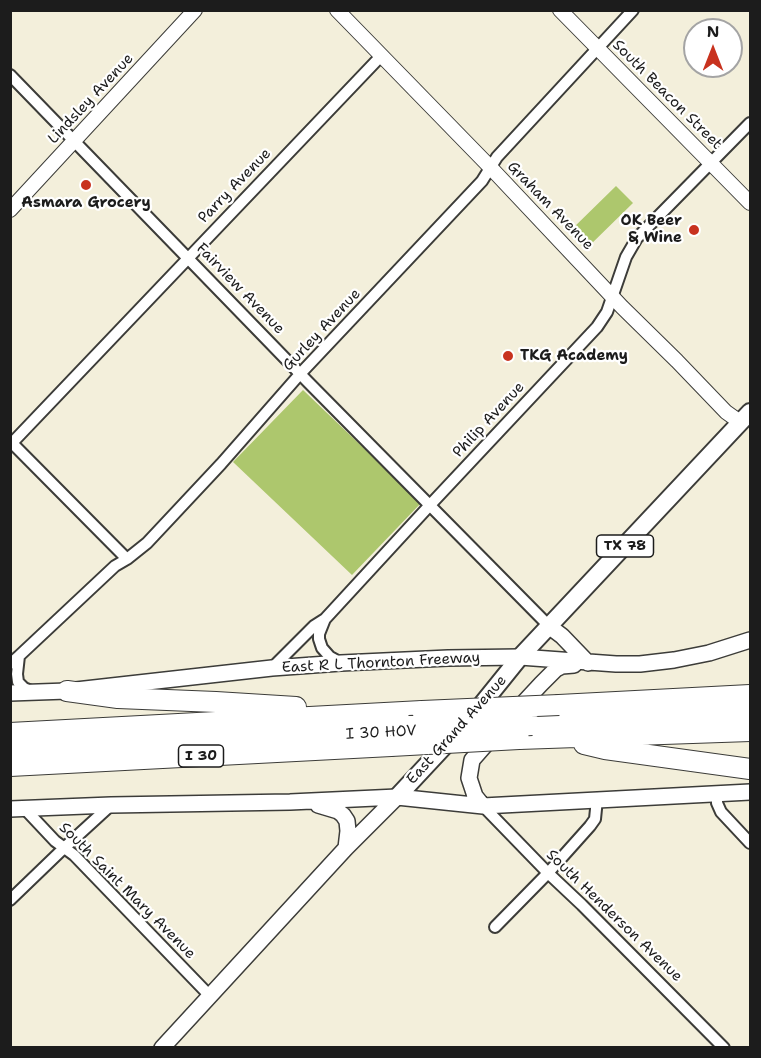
<!DOCTYPE html>
<html>
<head>
<meta charset="utf-8">
<style>
  body { margin:0 }
  #map { position:relative; width:761px; height:1058px; overflow:hidden; background:#f3efdb; font-family:"Shantell Sans",sans-serif }
  canvas { display:block }
  .frame { position:absolute; inset:0; border:12px solid #1c1c1c; pointer-events:none }
  .north { position:absolute; left:683px; top:18px; width:60px; height:60px; box-sizing:border-box; background:#fff; border:2px solid #a4a4a4; border-radius:50%; rotate:0deg; font-size:16px; font-weight:700; line-height:24px; text-align:center; color:#1c1c1c }
  .north::after { content:''; display:block; margin:auto; width:21px; height:27px; background:#c8321e; clip-path:polygon(50% 0,100% 100%,50% 72%,0 100%) }
</style>
</head>
<body>
<div id="map">
<canvas width="761" height="1058"></canvas>
<div class="frame"></div>
<div class="north">N</div>
</div>
<script>
const ctx = document.querySelector('canvas').getContext('2d');
ctx.lineJoin = 'round';
function fillPath(path, color) { ctx.fillStyle = color; ctx.fill(path, 'evenodd'); }
const shape = rows => new Path2D(rows.map(r => 'M' + r).join(''));
function stroke(path, color, width, dash) { ctx.strokeStyle = color; ctx.lineWidth = width; ctx.lineCap = dash ? 'butt' : 'round'; ctx.setLineDash(dash || []); ctx.stroke(path); }
function label(font, color, halo, rows, align = 'center') {
  ctx.font = font + ' "Shantell Sans",sans-serif'; ctx.lineWidth = 4.5; ctx.setLineDash([]); ctx.textBaseline = 'middle'; ctx.strokeStyle = halo; ctx.fillStyle = color; for (const [text, x, y, turn = 0] of rows) {
    ctx.save(); ctx.translate(x, y); ctx.rotate((+turn || 0) * Math.PI / 180); ctx.textAlign = isNaN(turn) ? turn : align; if (halo) ctx.strokeText(text, 0, 0); ctx.fillText(text, 0, 0); ctx.restore();
  }
}
fillPath(shape([
  [616,186,633,203,585,250,569,232],
  [303,390,421,503,352,575,233,462]
]), '#adc76d');
const minor = shape([
  [10,75,308,382,550,627],
  [10,441,127,559],
  [12,443,381,56],
  [325,619,430,505,597,327,607,312,626,257,637,238,750,123],
  [19,656,115,566,127,559,147,543,221,464,300,374,482,181,497,157,633,10],
  [10,664,19,656,17,674,18,682,24,688,31,691],
  [272,668,314,626,325,619,319,634,319,639,322,648,330,657,341,663],
  [717,793,717,803,721,812,750,843],
  [483,806,548,873,582,905,724,1048],
  [24,808,55,841,74,855,209,995],
  [10,900,64,848,111,805],
  [495,927,548,873,590,826,595,819,597,799]
]);
const tertiary = shape([
  [337,10,491,168,622,307,677,361,726,412,740,422],
  [560,10,750,203],
  [10,210,195,10]
]);
const secondary = shape([
  [550,627,562,636,588,663],
  [10,693,67,691,272,668,341,663,448,658,520,657,616,664,640,664,674,660,709,653,750,640],
  [515,712,541,684,556,669,562,666,574,665],
  [318,805,338,811,343,815,347,821,348,831,346,848],
  [483,806,475,796,469,778,472,760,493,736],
  [10,809,111,805,290,802,397,797,483,806,750,792],
  [162,1048,346,848,397,797]
]);
const primary = shape([
  [474,714,520,657,750,412],
  [397,797,452,738]
]);
const motorway = shape([
  [67,691,118,698,216,702,296,707],
  [559,705,750,695],
  [532,725,750,713],
  [10,733,422,711],
  [519,739,750,731],
  [584,744,605,749,750,769],
  [10,747,409,726],
  [10,766,391,746]
]);
stroke(minor, '#3c3c39', 14);
stroke(tertiary, '#3c3c39', 16);
stroke(secondary, '#3c3c39', 18);
stroke(primary, '#3c3c39', 20);
stroke(motorway, '#3c3c39', 22);
stroke(minor, '#fff', 10);
stroke(tertiary, '#fff', 14);
stroke(secondary, '#fff', 15);
stroke(primary, '#fff', 16);
stroke(motorway, '#fff', 20);
const motorwayBridge = shape([
  [422,711,559,705],
  [409,726,508,721],
  [496,727,532,725],
  [391,746,519,739]
]);
stroke(motorwayBridge, '#3c3c39', 22, []);
stroke(motorwayBridge, '#fff', 20);
for (const [x, y, r, color] of [
  [86,185,6,"#c8321e"],
  [694,230,6,"#c8321e"],
  [508,356,6,"#c8321e"]
]) { const dot = new Path2D(); dot.arc(x, y, r, 0, 2 * Math.PI); ctx.fillStyle = color; ctx.fill(dot); stroke(dot, '#fff', 2); }
for (const [x, y, w] of [
  [625,546,57],
  [201,756,45]
]) { const box = new Path2D(); box.roundRect(x - w / 2, y - 11, w, 22, 4.5); ctx.fillStyle = '#fff'; ctx.fill(box); stroke(box, '#1c1c1c', 1.5); }
label('bold 14px', '#1c1c1c', null, [
  ["TX 78",625,546],
  ["I 30",201,756]
]);
label('15px', '#1c1c1c', '#fff', [
  ["South Beacon Street",667,95,45],
  ["Lindsley Avenue",91,99,-47],
  ["Parry Avenue",235,186,-46],
  ["Graham Avenue",550,206,46],
  ["Fairview Avenue",240,289,46],
  ["Gurley Avenue",322,330,-47],
  ["Philip Avenue",489,420,-47],
  ["East R L Thornton Freeway",381,663,-3],
  ["East Grand Avenue",457,730,-48],
  ["I 30 HOV",381,733,-3],
  ["South Saint Mary Avenue",127,891,45],
  ["South Henderson Avenue",614,916,44]
]);
label('bold 15px', '#1c1c1c', '#fff', [
  ["Asmara Grocery",86,203],
  ["OK Beer",682,221,"right"],
  ["& Wine",682,238,"right"],
  ["TKG Academy",520,356,"left"]
]);
</script>
</body>
</html>
